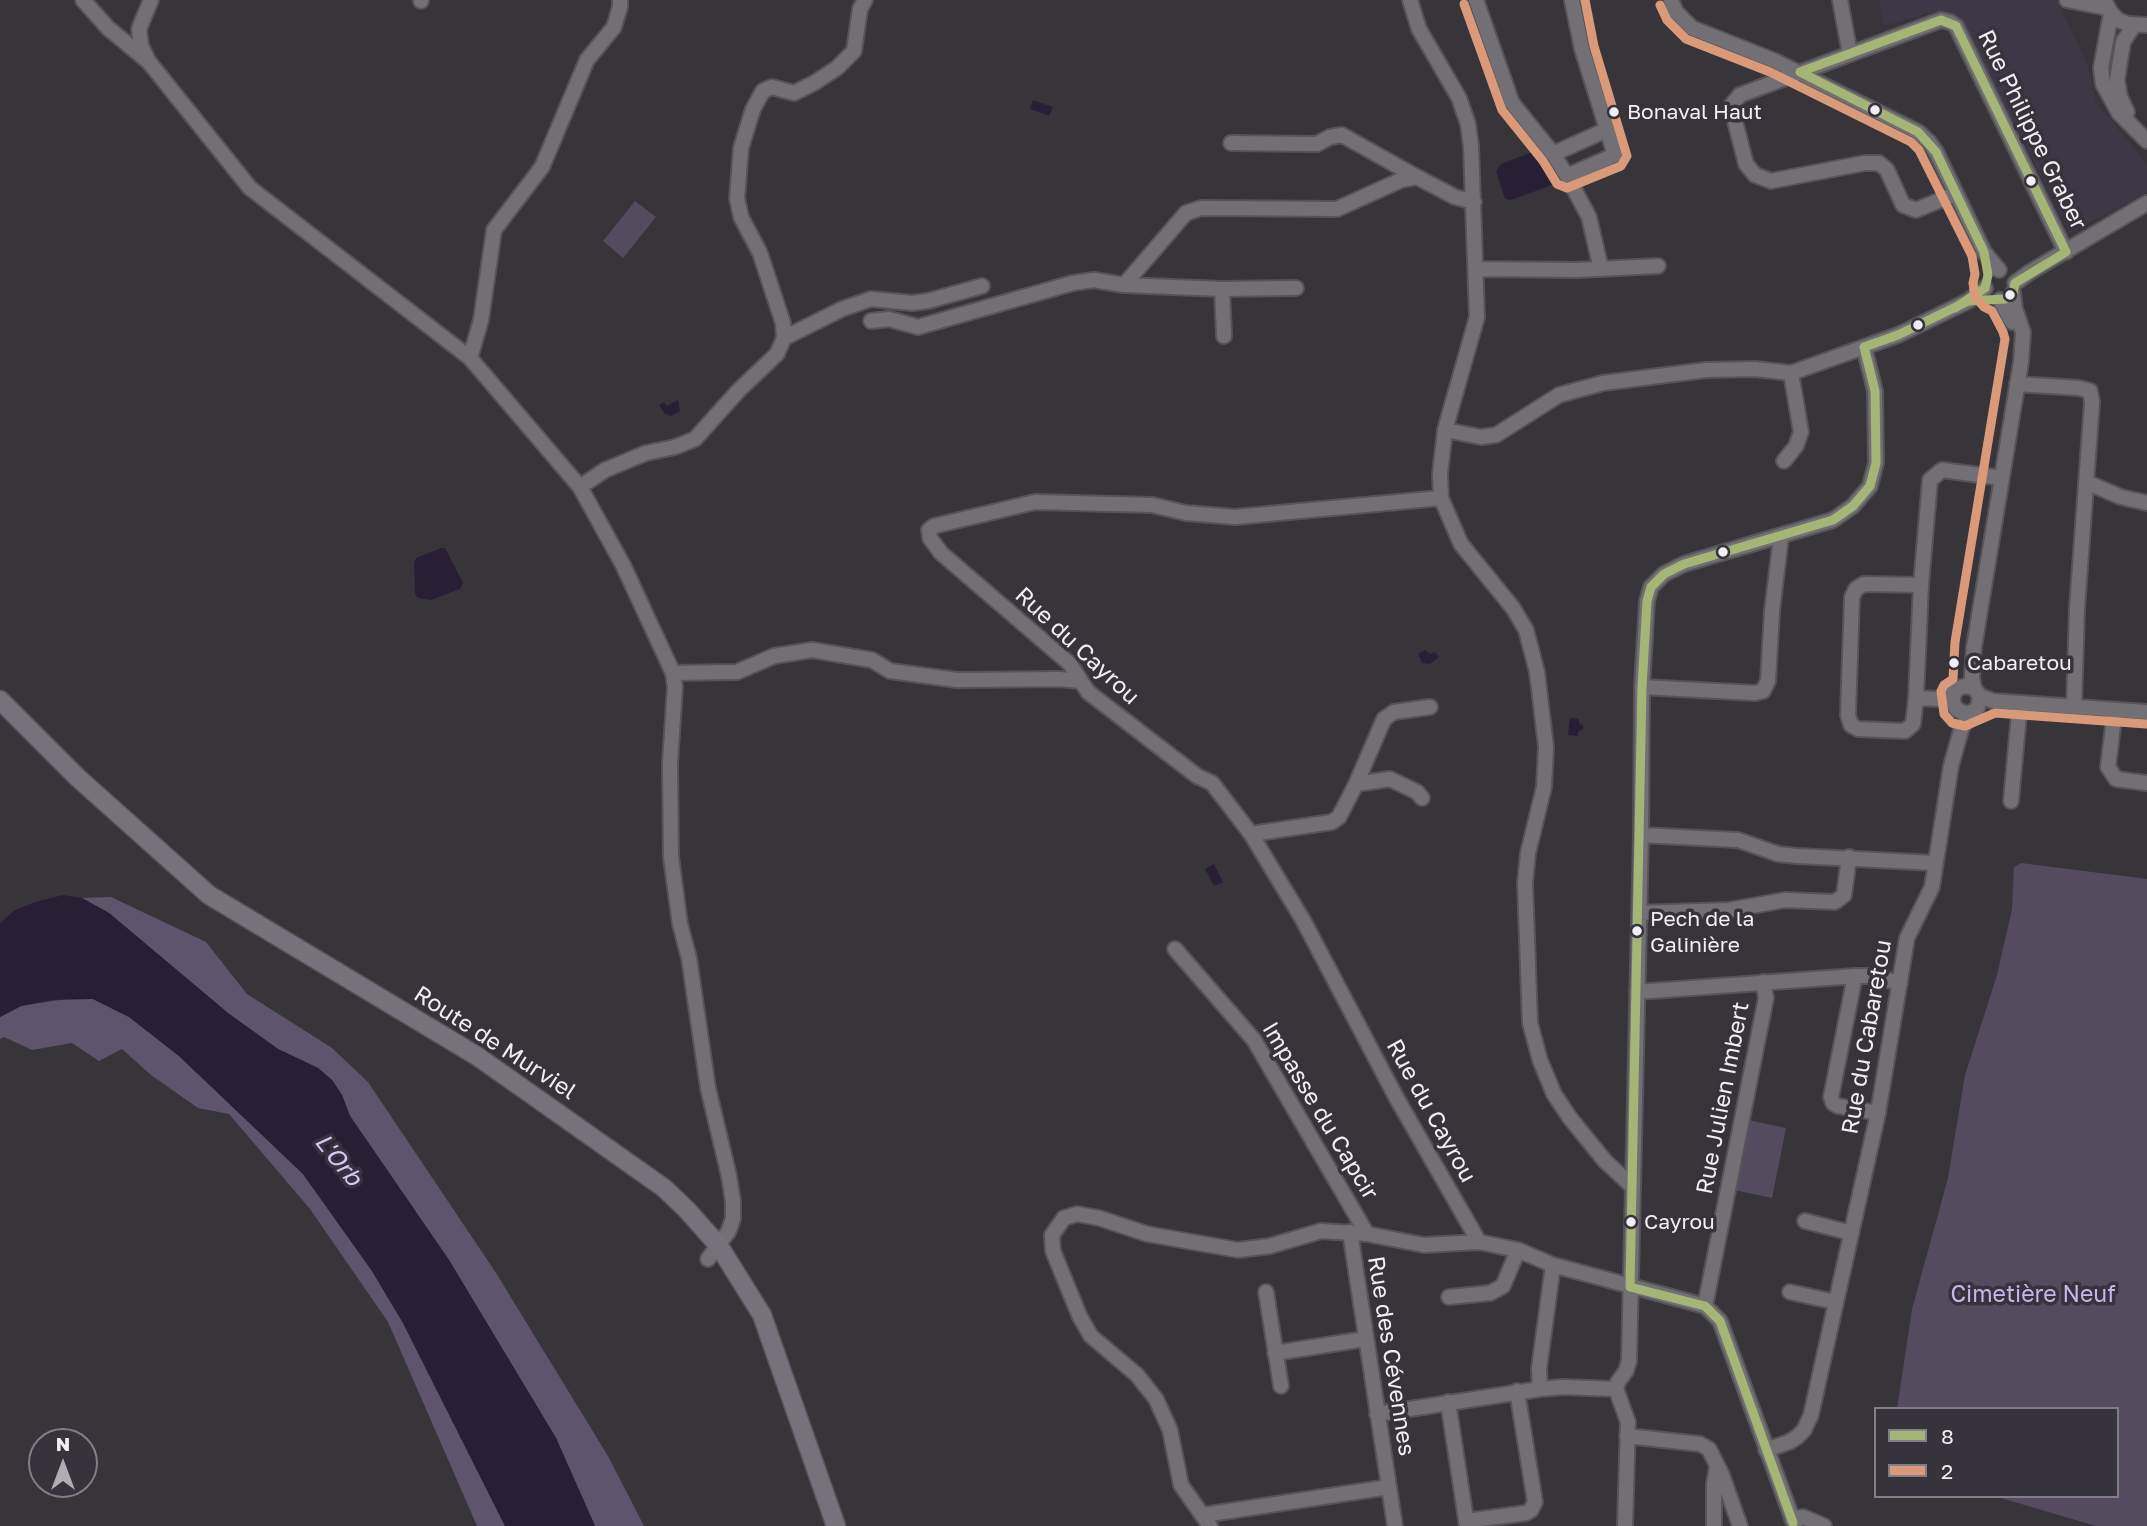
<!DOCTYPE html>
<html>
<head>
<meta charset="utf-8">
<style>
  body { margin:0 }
  #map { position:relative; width:2147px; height:1526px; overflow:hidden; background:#37353a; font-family:"Golos Text",sans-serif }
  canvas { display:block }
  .legend { position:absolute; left:1874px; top:1407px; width:245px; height:91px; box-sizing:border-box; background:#37333c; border:2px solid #817e86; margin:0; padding:9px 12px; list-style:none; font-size:21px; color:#f1eff4 }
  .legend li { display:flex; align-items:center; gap:14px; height:35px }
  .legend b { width:35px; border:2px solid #817e86 }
  .north { position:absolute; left:28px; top:1428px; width:70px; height:70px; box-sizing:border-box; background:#37333c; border:2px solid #817e86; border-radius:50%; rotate:0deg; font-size:19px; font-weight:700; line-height:28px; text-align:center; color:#f1eff4 }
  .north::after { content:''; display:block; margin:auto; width:24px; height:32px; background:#b0aeb3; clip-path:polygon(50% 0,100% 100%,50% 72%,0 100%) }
</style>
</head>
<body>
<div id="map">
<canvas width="2147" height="1526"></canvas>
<ul class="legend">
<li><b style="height:9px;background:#a4b576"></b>8</li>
<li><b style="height:9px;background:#da9a79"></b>2</li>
</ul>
<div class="north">N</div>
</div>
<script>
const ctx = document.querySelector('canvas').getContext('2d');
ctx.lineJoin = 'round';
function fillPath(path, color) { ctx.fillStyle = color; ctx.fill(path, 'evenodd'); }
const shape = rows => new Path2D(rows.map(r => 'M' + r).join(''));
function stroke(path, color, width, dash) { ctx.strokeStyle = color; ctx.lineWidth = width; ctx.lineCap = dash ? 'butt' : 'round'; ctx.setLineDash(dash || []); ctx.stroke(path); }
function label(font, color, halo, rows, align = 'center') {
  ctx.font = font + ' "Golos Text",sans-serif'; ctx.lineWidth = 7; ctx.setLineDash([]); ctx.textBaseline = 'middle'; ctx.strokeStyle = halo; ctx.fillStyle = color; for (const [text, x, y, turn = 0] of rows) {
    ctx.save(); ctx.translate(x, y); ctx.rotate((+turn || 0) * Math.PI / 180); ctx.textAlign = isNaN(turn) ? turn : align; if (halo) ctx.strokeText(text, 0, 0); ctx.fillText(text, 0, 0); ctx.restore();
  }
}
fillPath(shape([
  [1879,0,2057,0,2088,66,2096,102,2147,164,2147,192,2070,233,1963,23,1928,13,1884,26]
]), '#3d3845');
fillPath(shape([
  [635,201,656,217,623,258,603,241],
  [2021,863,2147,879,2147,1526,2096,1526,1994,1496,2117,1496,2117,1409,1897,1409,1912,1309,1948,1178,1965,1075,1997,975,2012,909,2014,867],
  [1748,1120,1786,1128,1772,1198,1734,1190]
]), '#544b5f');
fillPath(shape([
  [111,897,206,942,247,994,332,1048,368,1082,496,1273,608,1456,644,1526,595,1526,556,1438,449,1260,350,1116,342,1095,332,1080,318,1068,278,1049,228,1013,109,913,82,898],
  [72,998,93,999,129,1017,179,1056,303,1174,372,1271,403,1323,505,1526,477,1526,388,1322,310,1209,229,1114,198,1108,151,1075,122,1049,99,1061,72,1043,32,1050,4,1037,0,1039,0,1017,21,1006]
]), '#5e546b');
fillPath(shape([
  [1033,100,1053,107,1049,116,1030,109],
  [1538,150,1550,165,1560,182,1511,200,1505,199,1496,171,1501,164],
  [678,400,680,411,671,416,665,414,659,405,664,402,667,406],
  [441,548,445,548,463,583,460,589,431,600,418,598,415,594,414,563,416,558],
  [1425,650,1430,654,1435,652,1439,657,1430,664,1422,663,1418,654],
  [1570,718,1579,719,1579,723,1583,726,1583,729,1578,732,1578,736,1568,735],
  [1214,864,1223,882,1214,886,1205,869],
  [63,895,82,898,109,913,228,1013,278,1049,318,1068,332,1080,342,1095,350,1116,449,1260,556,1438,595,1526,505,1526,403,1323,372,1271,303,1174,179,1056,129,1017,93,999,51,1000,21,1006,0,1017,0,923,15,910,35,902]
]), '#281f35');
const minor = shape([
  [83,0,108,28,149,62,250,188,470,358,580,487,623,565,673,673,675,687,670,763,671,857,680,924,689,958,708,1088,729,1176,733,1202,733,1219,728,1232,708,1259],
  [1410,0,1419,29,1459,98,1468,124,1471,146,1477,317,1445,430,1440,474,1441,498,1461,544,1513,608,1526,630,1537,672,1546,747,1544,787,1528,853,1525,883,1530,1023,1540,1060,1554,1094,1570,1118,1605,1161,1633,1187],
  [1476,0,1512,103,1553,154,1567,176,1589,217,1601,269],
  [1671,0,1676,12,1692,28,1775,61,1918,132,1929,142,1936,152,1984,252,1999,270],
  [1840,0,1850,54],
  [2067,0,2107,8],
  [2104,0,2111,13,2118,20,2128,24,2147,25],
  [421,1,421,0],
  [2111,13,2101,68,2103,84,2119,113,2147,141],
  [147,58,141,46,139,29,151,0],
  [2127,112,2120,97,2117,80,2123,42,2134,25],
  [1231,143,1317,144,1330,137,1342,135,1417,177],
  [1553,154,1606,130],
  [1567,176,1615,155,1582,49,1572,0],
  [1955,194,1916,210,1903,205,1887,170,1879,163,1865,163,1771,181,1755,175,1746,164,1731,106,1740,95,1941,20,1950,22,1956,26,2066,252],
  [1476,269,1577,270,1658,266],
  [2015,283,2030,272,2147,203],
  [1124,285,1222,289,1296,288],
  [1222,289,1224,336],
  [2000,300,2012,322],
  [871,321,889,319,918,327,1073,283,1094,280,1124,285,1186,213,1201,208,1337,209,1401,180,1417,177,1455,197,1474,202],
  [784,338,842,309,871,299,912,303,928,301,982,286],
  [470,358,481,320,494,230,542,167,587,60,614,27,620,7,620,0],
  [2017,384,2079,388,2090,391,2092,402,2077,608,2074,707],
  [1445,430,1481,437,1496,435,1559,395,1603,383,1706,370,1755,369,1791,373,1898,335,1968,301,1985,288],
  [1784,461,1796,446,1801,432,1791,373],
  [2086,482,2121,497,2147,503],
  [580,487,605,470,646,453,675,447,695,439,739,390,777,354,784,338,783,323,760,253,741,217,737,198,741,148,753,109,763,91,772,87,794,93,814,83,837,68,854,51,860,9,865,0],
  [1441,498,1235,517,1186,513,1152,505,1035,502,934,526,929,530,930,538,941,553,1070,664,1088,692,1197,776,1212,783,1251,834,1303,920,1396,1097,1479,1242,1518,1250,1553,1265,1705,1306],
  [673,673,737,672,774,656,812,650,872,660,890,671,957,680,1059,679,1081,681],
  [1642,687,1755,693,1763,691,1768,681,1772,611,1781,537],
  [1974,688,1972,677,1974,647,2021,362,2023,332,2015,309,2013,293],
  [1953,693,1939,699,1916,698,1921,585,1930,480,1942,470,1995,477],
  [1980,696,1993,701,2147,712],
  [1916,698,1913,724,1905,731,1858,729,1851,725,1848,715,1852,597,1856,589,1864,584,1921,585],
  [1976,710,1966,714,1956,709,1952,700,1956,689,1965,686,1974,688,1980,696,1978,707],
  [2115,710,2108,767,2116,779,2147,783],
  [1356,784,1390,779,1417,792,1422,798],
  [2011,801,2020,703],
  [1251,834,1332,822,1339,817,1356,784,1384,719,1394,712,1430,707],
  [1641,835,1738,840,1778,854,1797,856,1935,863],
  [1639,913,1729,910,1785,900,1835,902,1844,895,1849,857],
  [1175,949,1254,1040,1367,1234],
  [1855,976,1831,1097,1833,1103,1838,1106,1878,1113],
  [1637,992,1855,976,1871,976,1900,983],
  [1805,1221,1851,1233],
  [1350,1232,1395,1526],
  [1266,1292,1281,1386],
  [1790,1292,1835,1302],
  [1449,1297,1490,1293,1503,1286,1518,1250],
  [1705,1306,1766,998,1763,982],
  [1705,1306,1720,1321,1795,1526],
  [1275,1353,1365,1339],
  [1540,1389,1539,1369,1553,1265],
  [1448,1402,1467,1526],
  [1377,1414,1540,1389,1563,1387,1616,1389],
  [1627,1436,1700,1444,1709,1449,1722,1475,1740,1526],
  [1766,1450,1789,1442,1797,1437,1804,1430,1811,1415,1878,1113,1907,938,1932,887,1951,766,1961,730,1970,713],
  [1203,1515,1389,1487],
  [1792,1519,1803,1517,1824,1526],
  [1466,1521,1526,1513,1531,1510,1535,1502,1517,1391],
  [1210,1526,1181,1485,1170,1430,1156,1399,1137,1375,1091,1336,1080,1317,1053,1251,1052,1235,1064,1218,1077,1214,1099,1218,1147,1234,1238,1250,1270,1246,1321,1231,1367,1234,1424,1245,1479,1242],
  [1625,1526,1628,1422,1616,1389,1618,1382,1626,1371,1629,1361,1641,835,1642,687,1647,601,1651,587,1664,574,1684,564,1833,520,1853,506,1870,486,1876,463,1875,391,1864,347],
  [1714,1526,1714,1484,1717,1466]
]);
const major = shape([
  [0,700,77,777,209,895,477,1056,664,1188,687,1210,719,1246,762,1315,836,1526]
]);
stroke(minor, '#565458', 18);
stroke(major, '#565458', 21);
stroke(minor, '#727075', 14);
stroke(major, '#76727b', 18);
stroke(shape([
  [1800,72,1941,20,1956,26,2066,252,2015,283,2013,293,2005,299,1968,301,1898,335,1864,347],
  [1800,72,1918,132,1936,152,1984,252,1988,275,1985,288,1955,308],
  [1630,1287,1642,687,1647,601,1651,587,1664,574,1684,564,1833,520,1853,506,1870,486,1876,463,1875,391,1864,347],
  [1630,1287,1705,1306],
  [1705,1306,1720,1321,1793,1523]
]), '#a4b576', 9);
stroke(shape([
  [1464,4,1502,110,1543,161,1557,184,1567,188,1621,166,1627,156,1594,46,1585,0],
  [1660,5,1667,20,1686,39,1770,72,1911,142,1919,150,1972,256,1975,274,1973,283,1975,297,1984,307,1992,311,2003,332,2005,339,1955,642,1953,679,1944,685,1941,691,1944,714,1952,723,1965,726,1995,713,2146,724]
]), '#da9a79', 9);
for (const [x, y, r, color] of [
  [1875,110,6,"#f1eff4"],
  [1614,112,6,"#f1eff4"],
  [2031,181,6,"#f1eff4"],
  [2010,295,6,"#f1eff4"],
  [1918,325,6,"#f1eff4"],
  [1723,552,6,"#f1eff4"],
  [1954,663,6,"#f1eff4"],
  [1637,931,6,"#f1eff4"],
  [1631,1222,6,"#f1eff4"]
]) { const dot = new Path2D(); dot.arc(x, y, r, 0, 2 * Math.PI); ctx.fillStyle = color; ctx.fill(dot); stroke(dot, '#37333c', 2.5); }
label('21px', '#f1eff4', '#37333c', [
  ["Bonaval Haut",1627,112],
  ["Cabaretou",1967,663],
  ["Pech de la",1650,919],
  ["Galinière",1650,945],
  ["Cayrou",1644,1222]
], 'left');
label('23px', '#f1eff4', '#37333c', [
  ["Rue Philippe Graber",2032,130,64],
  ["Rue du Cayrou",1077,646,43],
  ["Rue du Cabaretou",1867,1037,-80],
  ["Route de Murviel",495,1043,33],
  ["Rue Julien Imbert",1723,1098,-79],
  ["Impasse du Capcir",1320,1111,59],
  ["Rue du Cayrou",1431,1111,61],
  ["Rue des Cévennes",1391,1356,81]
]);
label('23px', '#cab5e8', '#37333c', [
  ["Cimetière Neuf",2033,1295]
]);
label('italic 24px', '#dcc6f9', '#37333c', [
  ["L'Orb",338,1160,51]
]);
</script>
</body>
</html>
